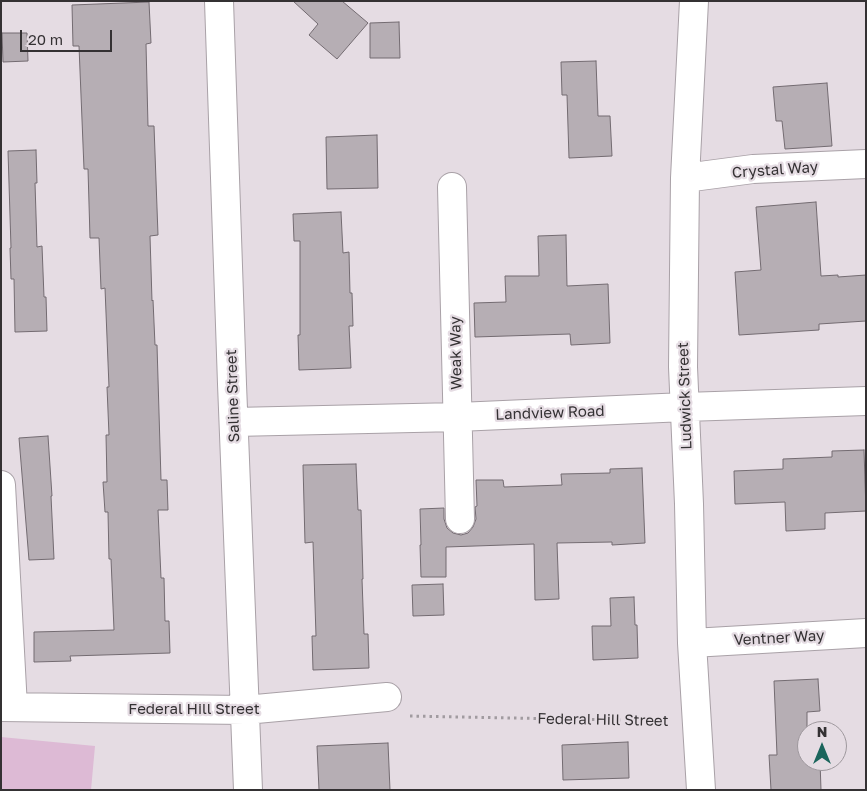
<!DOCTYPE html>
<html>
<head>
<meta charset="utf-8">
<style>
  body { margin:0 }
  #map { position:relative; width:867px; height:791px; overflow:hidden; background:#e5dce3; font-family:"Golos Text",sans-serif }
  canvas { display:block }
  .frame { position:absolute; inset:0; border:2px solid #343133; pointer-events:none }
  .north { position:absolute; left:797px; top:721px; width:50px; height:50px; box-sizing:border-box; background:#e5dce3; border:1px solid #9e989d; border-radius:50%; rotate:0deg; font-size:14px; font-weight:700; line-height:20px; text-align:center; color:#343133 }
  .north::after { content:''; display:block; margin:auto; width:18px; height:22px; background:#1b655c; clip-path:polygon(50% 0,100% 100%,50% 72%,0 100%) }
  .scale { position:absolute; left:20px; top:30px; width:92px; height:22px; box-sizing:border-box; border:2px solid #343133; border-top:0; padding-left:6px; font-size:15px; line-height:18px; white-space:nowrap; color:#343133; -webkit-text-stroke:4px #e5dce3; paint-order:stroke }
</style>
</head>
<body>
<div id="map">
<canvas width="867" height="791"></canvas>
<div class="frame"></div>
<div class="north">N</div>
<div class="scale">20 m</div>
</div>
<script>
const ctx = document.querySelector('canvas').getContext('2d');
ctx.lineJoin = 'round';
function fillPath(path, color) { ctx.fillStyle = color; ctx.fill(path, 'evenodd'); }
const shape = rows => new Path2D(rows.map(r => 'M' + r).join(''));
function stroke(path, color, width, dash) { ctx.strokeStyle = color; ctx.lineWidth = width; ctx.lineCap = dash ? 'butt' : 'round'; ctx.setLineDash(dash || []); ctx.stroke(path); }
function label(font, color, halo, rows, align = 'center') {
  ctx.font = font + ' "Golos Text",sans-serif'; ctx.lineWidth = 4.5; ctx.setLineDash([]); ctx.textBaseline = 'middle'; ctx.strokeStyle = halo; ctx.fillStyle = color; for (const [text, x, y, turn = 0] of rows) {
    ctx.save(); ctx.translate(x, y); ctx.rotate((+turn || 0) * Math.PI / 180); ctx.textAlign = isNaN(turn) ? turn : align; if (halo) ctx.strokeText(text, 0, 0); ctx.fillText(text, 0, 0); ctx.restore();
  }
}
fillPath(shape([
  [1,737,95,746,91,790,1,790]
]), '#ddbad5');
const building = shape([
  [293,1,342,1,368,23,337,59,309,35,318,24,293,1],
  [149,2,151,43,146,44,148,126,154,126,158,235,150,236,152,301,153,300,155,345,157,345,161,480,167,480,168,510,158,510,161,578,164,578,165,621,169,621,170,653,70,656,71,661,34,662,34,632,114,630,111,559,109,559,108,512,105,512,103,482,107,482,106,435,109,435,107,387,109,387,105,288,101,289,99,238,90,238,88,169,84,169,79,46,73,46,72,5,149,2],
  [399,22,400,58,370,58,370,23,399,22],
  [2,33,27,33,28,61,3,62,2,33],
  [596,61,598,116,610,116,612,156,569,158,567,95,562,95,561,62,596,61],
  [827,83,832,146,785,149,782,121,776,121,773,87,827,83],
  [377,135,378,188,327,189,326,137,377,135],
  [36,150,37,183,35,183,37,247,42,246,44,297,46,297,47,331,15,332,14,279,11,279,10,248,11,248,8,151,36,150],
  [816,202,821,276,838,275,838,277,866,275,866,321,819,324,819,330,739,335,735,272,761,270,756,207,816,202],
  [341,212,343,253,349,252,350,293,352,293,353,326,349,326,351,368,299,370,298,335,300,335,300,241,294,241,293,214,341,212],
  [566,235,567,286,608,284,610,343,571,345,570,334,475,337,474,303,506,302,505,276,539,276,538,236,566,235],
  [48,436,52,496,51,496,54,559,29,560,19,438,48,436],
  [864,450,866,511,825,513,825,529,786,531,785,502,735,504,734,471,783,469,783,459,832,457,832,451,864,450],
  [356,464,358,510,361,510,363,579,362,579,364,634,368,634,369,668,313,670,312,636,316,636,313,542,305,543,303,465,356,464],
  [642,468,645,543,612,545,612,542,557,543,559,599,535,600,534,544,446,547,446,577,421,577,420,545,421,545,420,509,444,508,444,519,447,528,453,533,461,535,468,533,473,527,476,519,475,507,477,506,476,480,503,480,504,487,562,485,561,474,610,473,610,469,642,468],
  [443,584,444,615,413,616,412,585,443,584],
  [634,597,635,625,637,625,638,658,593,660,592,626,611,626,610,598,634,597],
  [818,679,820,711,807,712,807,761,820,761,821,790,771,790,769,755,777,755,774,681,818,679],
  [628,742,629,778,563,780,562,745,628,742],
  [388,743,390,790,319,790,317,746,388,743]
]);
fillPath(building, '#b6aeb4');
stroke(building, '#736b71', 1);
const minor = shape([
  [219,1,232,384,248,790],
  [694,1,685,178,683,367,689,504,692,643,701,790],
  [685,178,753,169,866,164],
  [452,187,460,519],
  [234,422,458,417,685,407,866,401],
  [1,485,13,707],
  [692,643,866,633],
  [1,707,245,710,387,697]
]);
stroke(minor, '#a9a1a7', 30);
stroke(shape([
  [410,716,669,721]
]), '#a19ba0', 3, [2.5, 4]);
stroke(minor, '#fff', 28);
label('15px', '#343133', '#e5dce3', [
  ["Crystal Way",775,170,-4],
  ["Weak Way",456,353,-91],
  ["Saline Street",233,396,-92],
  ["Ludwick Street",685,396,-92],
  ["Landview Road",550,413,-2],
  ["Ventner Way",779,638,-3],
  ["Federal Hill Street",194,709],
  ["Federal Hill Street",603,720,1]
]);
</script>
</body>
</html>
